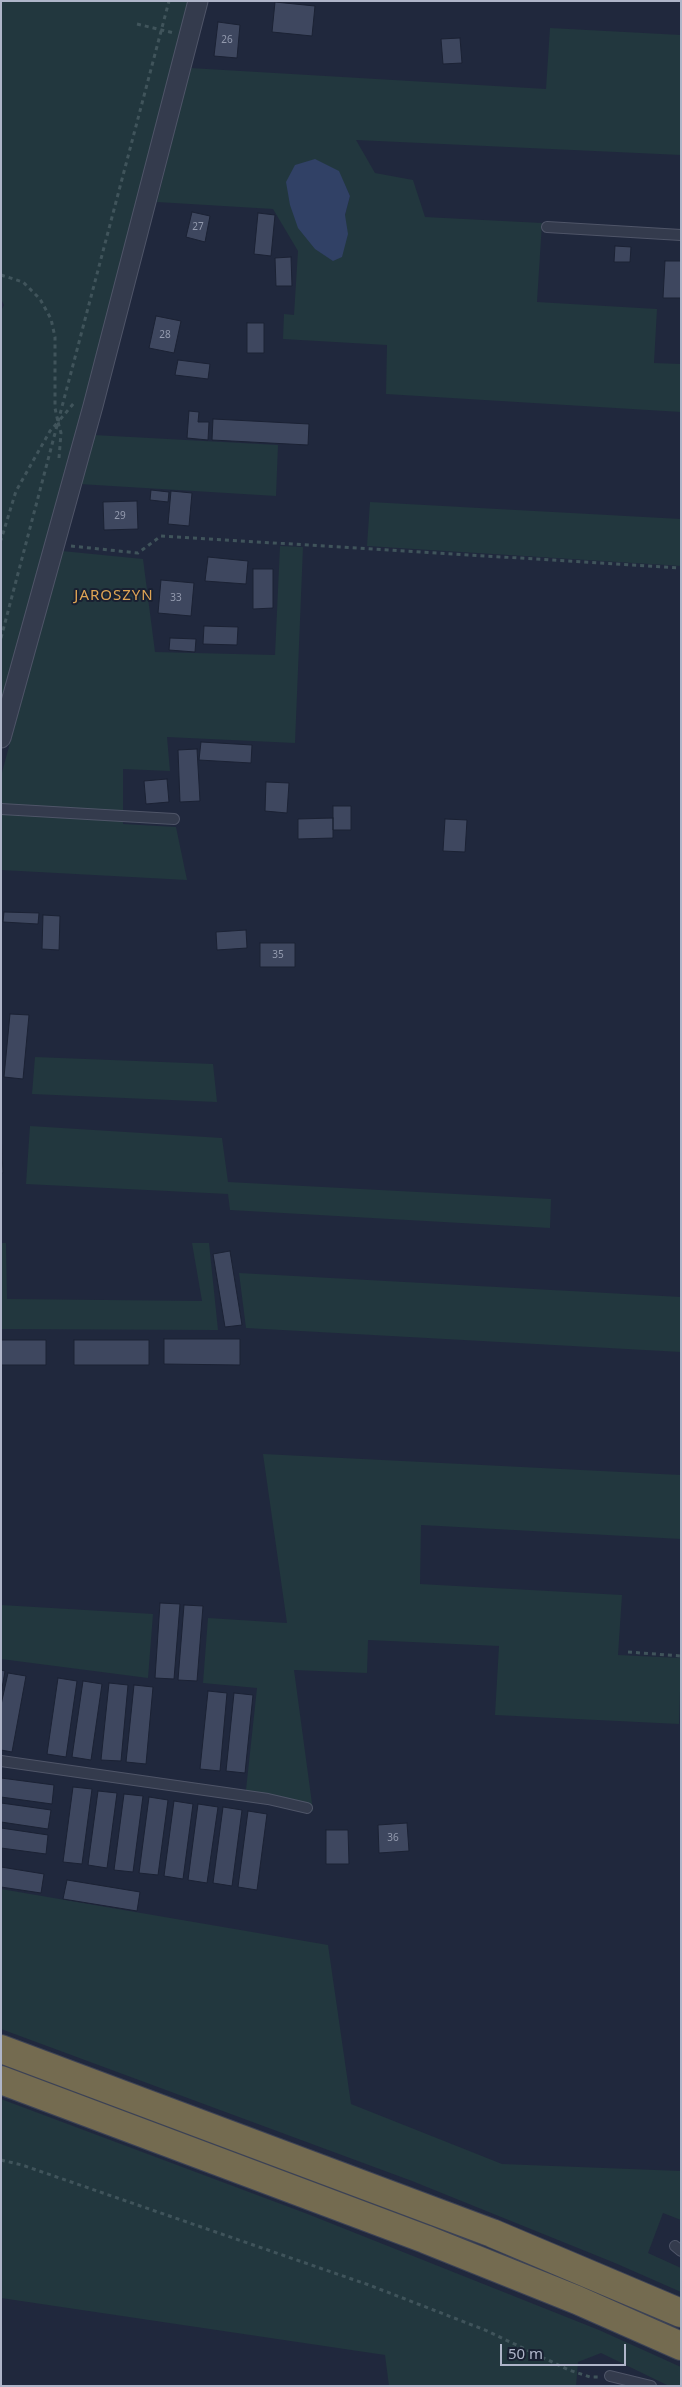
<!DOCTYPE html>
<html>
<head>
<meta charset="utf-8">
<style>
  body { margin:0 }
  #map { position:relative; width:682px; height:2387px; overflow:hidden; background:#20283d; font-family:"Noto Sans",sans-serif }
  canvas { display:block }
  .frame { position:absolute; inset:0; border:2px solid #afb5c9; pointer-events:none }
  .scale { position:absolute; left:500px; top:2344px; width:126px; height:22px; box-sizing:border-box; border:2px solid #afb5c9; border-top:0; padding-left:6px; font-size:15px; line-height:18px; white-space:nowrap; color:#afb5c9; -webkit-text-stroke:4px #192032; paint-order:stroke }
</style>
</head>
<body>
<div id="map">
<canvas width="682" height="2387"></canvas>
<div class="frame"></div>
<div class="scale">50 m</div>
</div>
<script>
const ctx = document.querySelector('canvas').getContext('2d');
ctx.lineJoin = 'round';
function fillPath(path, color) { ctx.fillStyle = color; ctx.fill(path, 'evenodd'); }
const shape = rows => new Path2D(rows.map(r => 'M' + r).join(''));
function stroke(path, color, width, dash) { ctx.strokeStyle = color; ctx.lineWidth = width; ctx.lineCap = dash ? 'butt' : 'round'; ctx.setLineDash(dash || []); ctx.stroke(path); }
function label(font, color, halo, rows, align = 'center') {
  ctx.font = font + ' "Noto Sans",sans-serif'; ctx.lineWidth = 4; ctx.setLineDash([]); ctx.textBaseline = 'middle'; ctx.strokeStyle = halo; ctx.fillStyle = color; for (const [text, x, y, turn = 0] of rows) {
    ctx.save(); ctx.translate(x, y); ctx.rotate((+turn || 0) * Math.PI / 180); ctx.textAlign = isNaN(turn) ? turn : align; if (halo) ctx.strokeText(text, 0, 0); ctx.fillText(text, 0, 0); ctx.restore();
  }
}
fillPath(shape([
  [1,1,190,1,96,370,1,710,1,311,4,305,1,299],
  [550,28,681,35,681,155,356,140,375,173,413,180,425,217,542,223,537,302,657,309,654,363,681,364,681,412,386,394,387,345,283,339,284,314,294,315,298,251,273,209,157,202,190,68,546,89],
  [338,171,350,196,345,215],
  [94,435,278,445,276,496,79,484],
  [370,502,681,519,681,566,367,546],
  [280,546,303,547,295,743,167,737,170,771,123,769,123,824,176,827,187,880,1,870,1,776,62,551,143,559,155,652,275,655],
  [35,1057,213,1064,217,1102,32,1094],
  [30,1126,222,1138,228,1182,551,1199,550,1228,230,1210,228,1194,26,1184],
  [1,1243,6,1243,7,1299,202,1301,192,1243,209,1243,218,1330,1,1329],
  [239,1273,681,1297,681,1352,246,1328],
  [263,1454,681,1475,681,1539,421,1525,420,1584,622,1595,618,1655,681,1658,679,1724,495,1715,499,1646,368,1640,367,1673,294,1670,313,1811,245,1799,257,1688,203,1683,208,1618,287,1623],
  [1,1605,153,1614,148,1678,1,1659],
  [1,1889,328,1945,351,2104,502,2164,681,2171,681,2220,663,2213,648,2253,681,2268,681,2292,615,2263,412,2181,1,2029],
  [1,2099,305,2213,599,2330,681,2367,681,2386,669,2386,601,2353,578,2362,576,2386,389,2386,385,2355,1,2298]
]), '#22373e');
fillPath(shape([
  [315,159,339,171,350,196,345,215,348,234,342,257,333,261,315,249,298,228,290,205,286,182,295,165]
]), '#314166');
const building = shape([
  [275,2,315,6,312,36,272,32,275,2],
  [218,22,240,25,237,58,214,56,218,22],
  [460,38,462,63,443,64,441,39,460,38],
  [192,212,210,216,205,242,186,237,192,212],
  [258,213,275,215,271,256,254,254,258,213],
  [615,246,631,247,630,262,614,262,615,246],
  [291,257,292,286,276,286,275,258,291,257],
  [665,261,681,261,681,298,663,298,665,261],
  [156,316,181,321,174,353,149,348,156,316],
  [247,323,264,323,264,353,247,353,247,323],
  [178,360,210,364,208,379,175,375,178,360],
  [189,411,199,412,198,422,209,422,208,440,187,438,189,411],
  [213,419,309,424,308,445,212,440,213,419],
  [151,490,169,492,168,502,150,500,151,490],
  [171,491,192,493,189,526,168,524,171,491],
  [137,501,138,529,104,530,103,502,137,501],
  [208,557,248,561,246,584,205,581,208,557],
  [253,569,273,569,273,608,253,609,253,569],
  [161,580,194,583,191,616,158,613,161,580],
  [204,626,238,627,237,645,203,644,204,626],
  [170,638,196,639,195,652,169,650,170,638],
  [201,742,252,745,251,763,199,760,201,742],
  [197,749,200,801,180,802,178,750,197,749],
  [167,779,169,802,146,804,144,781,167,779],
  [266,782,289,783,287,813,265,811,266,782],
  [333,806,351,806,351,830,333,830,333,806],
  [333,818,333,838,298,839,298,819,333,818],
  [445,819,467,820,465,852,443,851,445,819],
  [4,912,39,913,38,924,3,922,4,912],
  [43,915,60,916,59,950,42,949,43,915],
  [246,930,247,948,217,950,216,932,246,930],
  [260,943,295,943,295,967,260,967,260,943],
  [10,1014,29,1015,23,1079,4,1077,10,1014],
  [1,1134,3,1173,1,1173,1,1134],
  [230,1251,242,1325,225,1327,213,1254,230,1251],
  [164,1339,240,1339,240,1365,164,1364,164,1339],
  [1,1340,46,1340,46,1365,1,1365,1,1340],
  [74,1340,149,1340,149,1365,74,1365,74,1340],
  [160,1603,180,1604,174,1679,155,1678,160,1603],
  [184,1605,203,1606,197,1681,178,1680,184,1605],
  [1,1670,5,1671,1,1694,1,1670],
  [8,1673,26,1676,12,1752,1,1750,1,1705,8,1673],
  [58,1678,77,1681,66,1757,47,1754,58,1678],
  [83,1681,102,1684,91,1760,72,1757,83,1681],
  [109,1683,128,1685,121,1761,101,1760,109,1683],
  [134,1685,153,1687,146,1764,126,1762,134,1685],
  [208,1691,227,1693,220,1771,200,1769,208,1691],
  [234,1693,253,1695,245,1773,226,1771,234,1693],
  [1,1778,54,1785,52,1804,1,1797,1,1778],
  [73,1787,92,1789,82,1864,63,1862,73,1787],
  [98,1791,117,1793,107,1868,88,1865,98,1791],
  [124,1794,143,1796,133,1872,114,1870,124,1794],
  [149,1797,168,1800,158,1875,139,1873,149,1797],
  [174,1801,193,1804,183,1879,164,1876,174,1801],
  [1,1803,51,1810,48,1829,1,1822,1,1803],
  [198,1804,218,1807,207,1883,188,1880,198,1804],
  [223,1807,242,1810,232,1886,213,1883,223,1807],
  [248,1811,267,1814,257,1890,238,1887,248,1811],
  [407,1823,409,1851,379,1853,378,1825,407,1823],
  [1,1828,48,1835,46,1854,1,1848,1,1828],
  [326,1830,348,1830,349,1864,326,1864,326,1830],
  [1,1867,44,1874,41,1893,1,1887,1,1867],
  [67,1880,140,1892,137,1911,63,1899,67,1880]
]);
fillPath(building, '#3e475f');
stroke(building, '#1b2234', 1);
const lane = shape([
  [547,227,681,235],
  [1,809,174,819],
  [1,1761,268,1799,307,1808],
  [675,2246,681,2251],
  [610,2376,651,2386]
]);
const street = shape([
  [1,738,93,406,198,1]
]);
const highway = shape([
  [1,2049,492,2233,681,2313],
  [1,2080,425,2239,577,2300,681,2346]
]);
stroke(lane, '#4f5568', 12);
stroke(street, '#4f5568', 21);
stroke(highway, '#3c4255', 30);
stroke(shape([
  [137,24,174,33],
  [1,275,23,282,40,299,51,319,55,337,55,408,58,422,50,431,16,491,1,540],
  [59,458,61,433,58,422,74,403],
  [71,546,138,553,161,536,681,568],
  [1,638,169,1],
  [628,1652,681,1656],
  [1,2160,22,2165,369,2285,485,2330,569,2370,590,2377,598,2377]
]), '#40545b', 3, [4, 4]);
stroke(lane, '#343b4d', 10);
stroke(street, '#343b4d', 19);
stroke(highway, '#746b50', 28);
label('10px', '#939aae', null, [
  ["26",227,40],
  ["27",198,227],
  ["28",165,335],
  ["29",120,516],
  ["33",176,598],
  ["35",278,955],
  ["36",393,1838]
]);
ctx.letterSpacing = '1px';
label('15px', '#dea454', '#192032', [
  ["JAROSZYN",114,596]
]);
ctx.letterSpacing = '0px';
</script>
</body>
</html>
